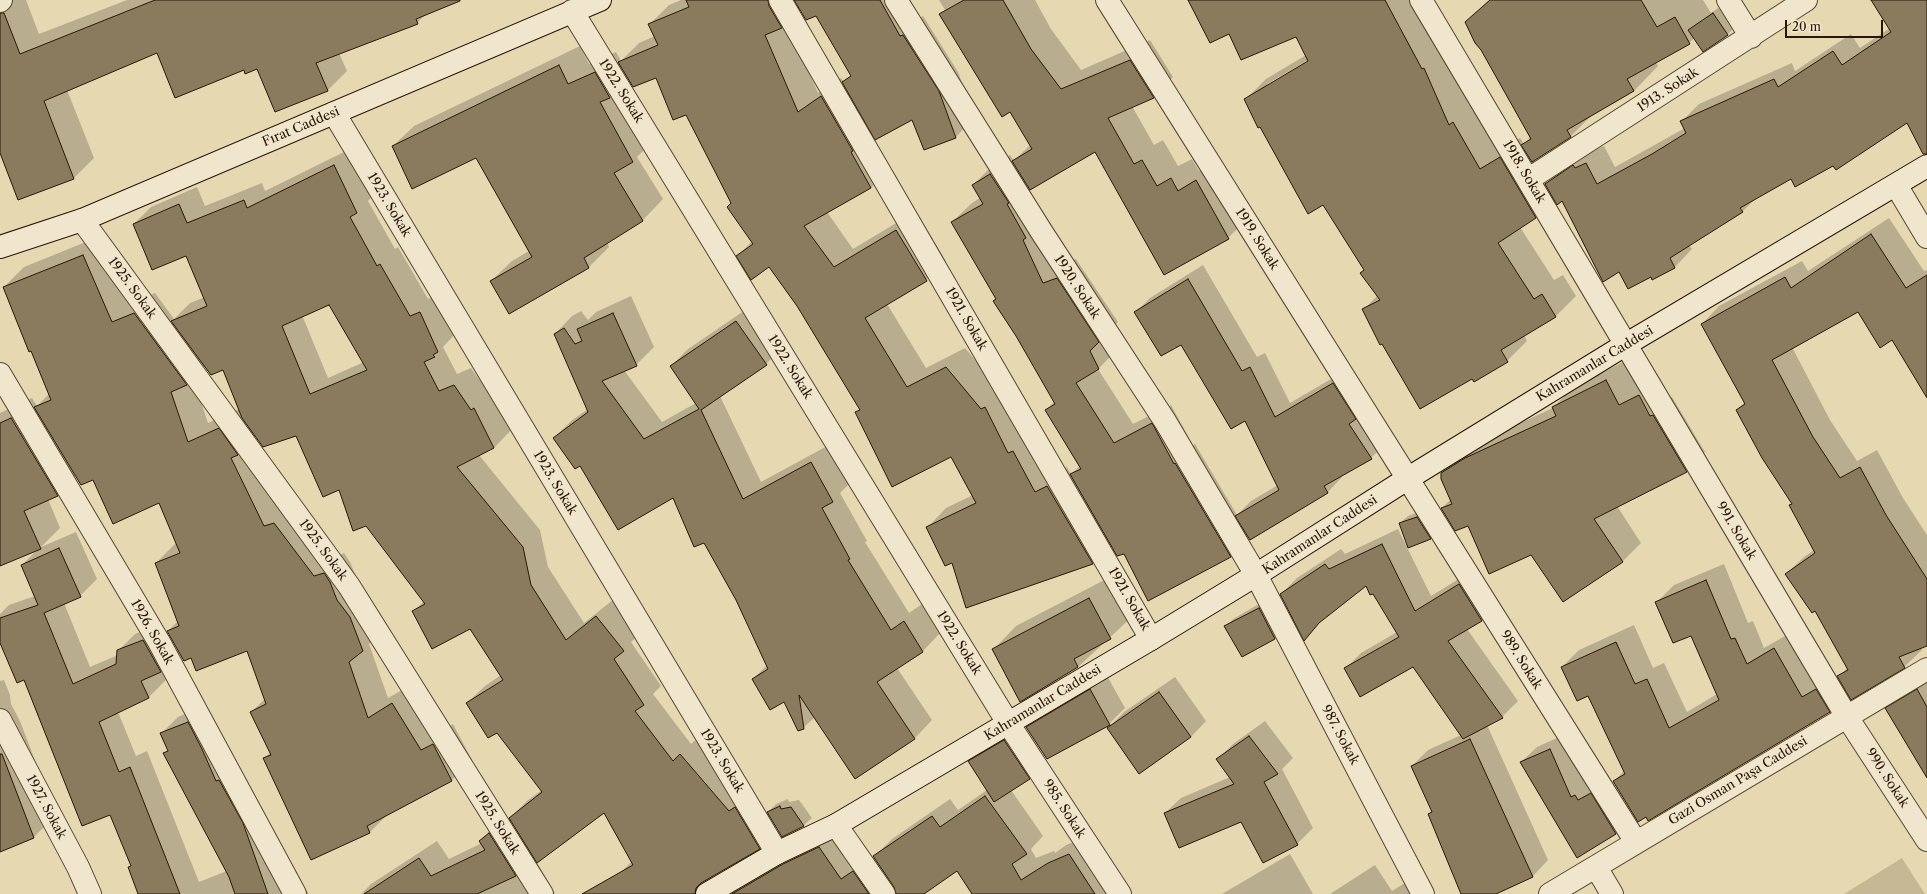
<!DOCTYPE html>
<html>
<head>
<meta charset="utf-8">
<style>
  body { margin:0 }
  #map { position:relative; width:1927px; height:894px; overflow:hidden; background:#e6d9b2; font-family:"Libre Caslon Text",serif }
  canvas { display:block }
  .scale { position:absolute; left:1785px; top:20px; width:98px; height:18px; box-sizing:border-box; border:2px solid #291603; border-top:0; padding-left:5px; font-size:12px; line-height:14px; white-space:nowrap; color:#291603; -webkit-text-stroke:3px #efe6cd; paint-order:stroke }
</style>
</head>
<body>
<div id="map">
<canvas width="1927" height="894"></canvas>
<div class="scale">20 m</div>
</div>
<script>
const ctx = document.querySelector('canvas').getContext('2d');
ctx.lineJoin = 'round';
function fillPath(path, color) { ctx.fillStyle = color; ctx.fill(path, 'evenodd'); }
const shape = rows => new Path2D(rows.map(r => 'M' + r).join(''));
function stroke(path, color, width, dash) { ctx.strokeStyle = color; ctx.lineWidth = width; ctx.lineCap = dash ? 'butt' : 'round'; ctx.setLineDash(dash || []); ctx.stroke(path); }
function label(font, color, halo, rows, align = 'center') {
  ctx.font = font + ' "Libre Caslon Text",serif'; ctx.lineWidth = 4; ctx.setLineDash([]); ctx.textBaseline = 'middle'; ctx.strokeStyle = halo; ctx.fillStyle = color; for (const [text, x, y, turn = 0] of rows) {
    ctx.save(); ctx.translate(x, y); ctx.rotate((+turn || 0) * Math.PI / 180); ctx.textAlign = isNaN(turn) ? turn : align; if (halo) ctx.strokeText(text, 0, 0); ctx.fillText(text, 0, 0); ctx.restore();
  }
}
fillPath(shape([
  [1902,858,1925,894,1844,894]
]), '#c6b894');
fillPath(shape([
  [0,0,26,0,39,34,127,0,461,0,426,14,417,23,339,53,347,71,327,91,258,68,244,69,158,52,67,90,94,158,74,178,19,199,0,151],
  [681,0,910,0,920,18,923,16,958,72,975,117,956,137,924,149,913,119,869,130,890,168,871,188,827,212,853,249,916,211,946,261,926,280,887,304,926,368,965,348,1001,390,1055,473,1067,467,1071,474,1080,466,1046,410,1054,402,952,222,972,203,980,198,973,185,992,166,1010,155,1014,161,1030,145,1010,111,940,15,945,10,939,0,1035,0,1051,29,1081,70,1150,40,1173,77,1153,97,1132,106,1154,145,1163,140,1178,166,1192,159,1199,171,1216,161,1248,218,1228,238,1095,150,1029,190,1045,218,1063,264,1076,259,1118,322,1109,331,1118,349,1098,369,1133,424,1171,405,1193,445,1195,444,1237,515,1251,501,1278,485,1245,420,1181,343,1136,312,1150,298,1203,265,1257,357,1265,353,1290,403,1348,369,1386,443,1371,458,1341,475,1342,477,1328,492,1249,537,1230,556,1124,553,1112,544,1093,563,952,562,927,528,946,508,973,495,951,455,856,413,861,408,798,305,770,266,738,256,752,241,687,113,657,76,629,78,622,85,653,141,637,157,663,199,643,220,607,242,609,247,589,267,509,313,491,281,512,261,529,251,476,157,393,146,414,126,580,46,589,64,616,52,621,61,639,43,655,36,650,24,669,5],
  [800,9,816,15,851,75,844,82,841,78,818,93,787,22],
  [1189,0,1416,0,1444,48,1469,105,1474,103,1501,150,1520,138,1524,144,1531,136,1466,22,1489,0,1703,0,1711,13,1721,6,1735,27,1727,35,1694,38,1689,43,1656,62,1658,66,1634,91,1593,114,1571,136,1533,160,1547,183,1563,166,1591,149,1592,151,1604,146,1615,167,1685,128,1682,121,1699,104,1792,63,1795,71,1851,34,1860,48,1890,28,1875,0,1927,0,1927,127,1908,122,1833,165,1791,178,1756,198,1742,212,1689,245,1692,249,1675,267,1653,279,1651,276,1620,271,1563,200,1555,198,1536,218,1520,227,1554,280,1563,275,1576,296,1555,317,1524,335,1527,341,1507,361,1472,377,1363,310,1378,295,1365,270,1323,204,1246,99,1266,79,1306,55,1296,36,1229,33],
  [1312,58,1313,59,1267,86,1267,84],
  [352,148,374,194,368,201,395,249,398,247,428,299,437,295,455,334,443,347,457,374,471,368,489,393,492,392,511,430,494,448,479,455,540,530,548,567,584,623,614,599,641,633,631,642,661,686,653,694,691,744,698,738,747,794,753,790,777,830,759,848,712,876,714,883,837,830,859,862,870,854,873,858,892,839,950,799,958,810,987,790,970,761,985,746,1020,725,1045,763,1029,778,1011,790,1043,836,1031,849,1036,858,1054,851,1055,853,1066,845,1086,837,1117,894,973,894,957,870,922,894,631,894,619,874,632,861,604,812,537,862,555,894,361,894,371,884,437,841,449,859,482,843,480,841,498,823,507,816,509,819,528,800,542,790,497,732,467,703,485,686,501,675,471,628,414,611,424,601,297,434,256,436,252,440,335,557,344,553,350,562,357,579,370,597,383,630,369,644,388,698,413,684,441,731,453,724,472,760,452,780,389,813,370,832,264,758,271,752,251,712,265,699,247,650,192,657,168,631,178,621,156,563,176,543,159,502,94,478,76,476,57,495,48,499,60,528,41,547,76,532,97,579,80,596,64,603,90,667,118,655,118,651,135,634,161,624,177,654,161,670,166,680,149,697,118,712,136,756,147,751,199,882,227,871,164,754,168,750,161,734,178,717,205,705,298,877,309,894,139,894,129,868,132,865,110,814,0,640,0,614,9,605,35,596,22,565,38,549,0,557,0,413,32,398,37,406,50,393,4,287,24,267,103,235,132,303,155,293,174,319,190,303,205,297,187,254,134,224,151,207,197,187,205,206,262,183,265,191],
  [330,303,364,362,328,378,302,315],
  [205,366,224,368,239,409,208,423,193,378],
  [1889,218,1924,271,1927,270,1927,396,1893,339,1858,311,1792,347,1830,420,1857,461,1877,450,1903,498,1927,535,1927,645,1921,648,1922,650,1904,667,1839,677,1848,667,1816,610,1786,574,1804,557,1814,550,1790,505,1793,503,1737,410,1745,402,1702,324,1719,306,1802,261,1808,271],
  [631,296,654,347,636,365,624,370,662,422,696,403,671,366,688,349,754,304,784,346,766,364,720,396,761,482,829,445,850,483,840,493,867,541,865,542,909,613,922,604,940,633,923,651,897,668,932,720,915,738,855,778,815,717,803,728,784,701,753,679,767,665,737,600,704,541,673,497,580,464,554,438,571,421,588,409,555,334,572,316,581,311,588,320,596,312],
  [1625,361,1638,387,1659,377,1670,398,1672,397,1705,452,1686,471,1617,506,1641,543,1622,562,1531,554,1468,525,1442,508,1451,499,1442,473,1462,454,1486,439,1553,408,1572,388],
  [1425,510,1438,531,1431,539,1400,523,1408,516],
  [1398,529,1431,596,1475,569,1497,604,1482,620,1467,629,1518,701,1502,717,1487,725,1548,860,1533,876,1494,894,1463,894,1429,814,1432,810,1412,766,1428,750,1461,735,1414,666,1345,669,1361,653,1397,632,1373,592,1366,585,1326,616,1305,639,1281,594,1297,578,1341,549,1345,554],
  [1724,564,1748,623,1753,621,1764,648,1792,632,1846,695,1829,712,1614,781,1624,771,1589,695,1562,667,1579,650,1634,625,1653,668,1664,663,1687,712,1717,694,1691,635,1657,602,1674,585],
  [1112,576,1133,616,1078,667,1021,700,994,649,1016,626],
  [1259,604,1283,630,1275,638,1243,656,1226,627,1233,619],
  [1106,674,1125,708,1109,724,1027,728,1043,712],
  [1175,677,1206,721,1191,737,1108,728,1124,712],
  [1927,678,1927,776,1887,709,1902,693],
  [4,680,10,695,11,704,20,721,56,815,34,837,0,851,0,681],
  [1265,721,1293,758,1282,769,1313,828,1297,844,1242,821,1165,813,1181,798,1230,777,1217,760,1233,744],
  [1566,734,1632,818,1616,834,1577,857,1521,762,1537,747],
  [788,799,789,802,799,800,812,818,804,825,782,836,768,812,776,804],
  [1290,854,1313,894,1222,894],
  [1375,865,1392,891,1416,876,1428,894,1330,894]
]), '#0003');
const building = shape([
  [155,0,460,0,460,1,416,19,418,24,316,63,328,91,275,112,257,69,245,74,244,70,175,98,157,53,44,101,74,179,18,200,0,153,0,13,4,13,20,54,155,0],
  [686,0,768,0,769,6,782,28,765,35,798,112,821,96,853,151,851,152,871,188,804,226,834,267,896,230,927,281,865,318,907,387,946,367,981,409,985,407,1008,453,1013,451,1035,492,1047,486,1093,564,966,608,952,563,945,566,926,527,976,503,951,457,892,487,855,412,860,410,797,306,769,267,751,280,736,256,753,244,727,207,731,203,686,115,673,120,656,78,633,87,618,62,658,45,648,24,689,7,686,0],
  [794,0,880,0,900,36,903,35,939,91,956,138,924,150,912,120,875,140,842,82,851,76,816,16,806,20,794,0],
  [964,0,1003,0,1031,49,1061,89,1130,60,1154,98,1108,118,1134,164,1142,160,1157,186,1171,178,1178,191,1196,180,1229,239,1164,275,1095,152,1030,190,1012,161,1032,149,1010,112,1002,117,939,14,964,0],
  [1188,0,1385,0,1422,69,1424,68,1449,125,1453,122,1480,169,1500,157,1536,218,1498,243,1534,299,1542,294,1556,317,1501,350,1508,362,1474,382,1472,379,1420,409,1382,344,1380,345,1362,309,1380,300,1360,273,1364,270,1323,205,1308,214,1260,127,1258,128,1244,99,1308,61,1296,37,1241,60,1229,34,1210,43,1188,0],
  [1490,0,1641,0,1657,27,1675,17,1690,44,1627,79,1634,91,1567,130,1571,137,1532,162,1521,145,1531,139,1481,50,1475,43,1465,22,1490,0],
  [1871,0,1927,0,1927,154,1923,154,1907,123,1836,170,1833,166,1795,187,1791,179,1740,208,1743,212,1670,258,1675,268,1652,280,1651,277,1628,289,1619,272,1603,282,1562,201,1557,205,1545,184,1573,165,1575,168,1586,163,1597,184,1652,154,1686,133,1680,121,1774,79,1778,87,1833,51,1842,65,1891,32,1871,0],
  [1713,13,1728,35,1703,52,1688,30,1713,13],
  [559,65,568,84,595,72,610,98,600,102,633,162,614,173,643,221,584,258,589,268,509,314,490,281,532,257,476,158,412,189,392,146,559,65],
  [334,165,357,213,350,217,377,266,380,264,410,316,420,312,438,352,433,355,435,357,424,362,439,391,454,385,471,410,474,408,494,448,457,467,523,547,531,585,566,640,596,616,624,651,614,659,644,705,635,711,673,761,680,754,729,811,735,807,760,849,701,883,696,888,695,894,582,894,633,865,604,813,537,863,509,818,542,792,497,733,488,738,466,703,503,680,470,629,432,649,412,611,425,604,366,526,353,531,339,490,323,497,296,436,263,447,242,418,223,370,211,375,171,321,207,306,186,256,152,270,133,224,179,204,187,223,244,200,247,208,334,165],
  [329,305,367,370,310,394,282,326,329,305],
  [990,174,1009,203,1007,204,1026,238,1023,240,1043,283,1057,278,1099,342,1090,351,1099,369,1076,383,1114,443,1152,423,1174,464,1175,463,1231,557,1148,601,1124,554,1117,556,1070,474,1081,469,1045,410,1055,404,1016,336,993,301,996,299,951,222,983,204,972,185,990,174],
  [1871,234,1906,288,1927,275,1927,398,1892,340,1880,348,1858,312,1772,360,1813,437,1840,478,1860,467,1886,515,1927,579,1927,646,1899,657,1905,668,1851,700,1837,676,1848,670,1815,611,1812,613,1785,574,1815,553,1789,505,1792,504,1762,458,1736,410,1745,404,1701,324,1785,277,1791,288,1871,234],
  [83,255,112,322,134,313,187,385,171,392,188,442,219,428,238,455,231,458,264,526,274,523,314,576,324,573,330,582,337,600,350,617,363,651,349,662,368,718,392,703,421,750,433,744,452,781,367,826,370,833,311,860,263,758,271,755,250,712,266,704,247,651,196,671,191,658,184,661,167,631,179,626,155,563,180,553,159,503,113,524,93,480,81,485,34,407,51,400,31,351,29,352,3,287,83,255],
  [1188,279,1242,371,1250,367,1275,417,1333,383,1356,419,1349,424,1372,459,1324,486,1328,493,1250,540,1235,516,1279,490,1245,421,1231,429,1181,345,1161,356,1134,312,1188,279],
  [613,313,637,366,602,381,644,439,699,409,670,366,736,321,767,365,701,410,743,499,811,462,833,502,822,508,850,559,848,560,891,630,904,621,923,652,877,682,915,739,855,779,799,695,804,729,798,731,784,702,770,710,752,679,768,669,736,600,704,543,694,547,673,498,618,530,580,466,575,469,553,438,588,412,554,334,564,328,575,344,582,341,577,329,613,313],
  [1606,380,1619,405,1639,395,1650,416,1653,415,1687,472,1594,519,1623,562,1563,602,1531,555,1489,574,1468,526,1455,531,1441,508,1452,504,1441,479,1441,473,1465,458,1556,416,1552,407,1606,380],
  [11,418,58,496,24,511,41,549,0,566,0,423,11,418],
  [1417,517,1431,539,1408,548,1399,523,1417,517],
  [1382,544,1415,611,1459,584,1482,621,1448,641,1503,718,1463,739,1413,667,1360,697,1344,668,1399,637,1373,594,1370,595,1366,586,1319,623,1304,641,1280,594,1325,564,1329,569,1382,544],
  [59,548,81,597,44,613,73,684,116,664,117,650,143,640,161,672,141,681,149,698,99,722,119,772,130,767,180,894,138,894,128,867,131,866,110,815,82,826,24,680,17,683,0,643,0,618,38,605,21,565,59,548],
  [1706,580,1731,639,1735,638,1747,664,1774,648,1802,697,1816,689,1830,712,1648,821,1646,817,1638,822,1613,781,1625,774,1588,696,1577,701,1561,667,1616,642,1635,684,1647,679,1669,728,1719,700,1691,636,1673,643,1655,602,1706,580],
  [1089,598,1111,639,1074,659,1078,667,1020,702,992,649,1089,598],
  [1259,608,1275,639,1242,657,1224,626,1259,608],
  [1090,689,1110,725,1047,759,1026,727,1090,689],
  [1917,689,1927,707,1927,778,1885,708,1917,689],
  [1159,692,1191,737,1139,774,1107,728,1159,692],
  [188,722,202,749,216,781,219,780,243,823,268,894,235,894,229,877,163,753,168,751,160,733,188,722],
  [1249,736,1278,774,1264,782,1298,845,1263,863,1241,822,1179,848,1164,813,1234,784,1216,759,1249,736],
  [1470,739,1533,877,1496,894,1461,894,1428,814,1432,812,1411,766,1470,739],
  [1004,740,1030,779,994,802,968,761,1004,740],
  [1550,749,1571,797,1575,795,1578,800,1591,793,1616,834,1577,858,1520,762,1550,749],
  [0,754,2,754,34,838,0,852,0,754],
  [985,796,1027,854,1012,864,1021,880,1048,863,1069,854,1095,894,972,894,957,871,924,894,896,894,894,887,873,856,932,816,940,827,985,796],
  [780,806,781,809,791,807,804,826,782,837,767,812,780,806],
  [489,833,516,876,477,894,364,894,419,858,431,876,485,850,479,841,489,833],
  [819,847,841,879,853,871,869,894,732,894,783,864,819,847]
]);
fillPath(building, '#8b7b5e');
stroke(building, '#291603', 1);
const street = shape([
  [780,0,1151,639],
  [896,0,1043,234,1165,421,1256,575,1423,894],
  [1107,0,1636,842],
  [1421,0,1847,717,1927,840],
  [1728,0,1751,37],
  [0,1,1,0],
  [572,11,1008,723,1120,894],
  [334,113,777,853],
  [1529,179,1806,0],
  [1896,185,1927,237],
  [82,220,349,586,542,894],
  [0,374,159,642,295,894],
  [0,720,78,867,90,894],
  [836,825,884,894],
  [1596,867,1612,894],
  [1550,894,1927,669]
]);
const secondary = shape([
  [0,247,82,220,600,0],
  [707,894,777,853,836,825,1151,639,1256,575,1407,479,1625,345,1927,166]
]);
stroke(street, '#58472f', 24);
stroke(secondary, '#291603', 24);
stroke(street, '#efe6cd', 22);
stroke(secondary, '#efe6cd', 22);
label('13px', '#291603', '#efe6cd', [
  ["1913. Sokak",1668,90,-33],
  ["1922. Sokak",621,91,58],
  ["Fırat Caddesi",301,127,-23],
  ["1918. Sokak",1524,172,59],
  ["1923. Sokak",389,205,59],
  ["1919. Sokak",1257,239,58],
  ["1920. Sokak",1077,287,57],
  ["1925. Sokak",132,288,54],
  ["1921. Sokak",966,319,60],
  ["Kahramanlar Caddesi",1595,364,-31],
  ["1922. Sokak",790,367,58],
  ["1923. Sokak",555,483,59],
  ["991. Sokak",1736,531,59],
  ["Kahramanlar Caddesi",1320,535,-33],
  ["1925. Sokak",323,550,54],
  ["1921. Sokak",1129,599,60],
  ["1926. Sokak",152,632,60],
  ["1922. Sokak",959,643,58],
  ["989. Sokak",1521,660,58],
  ["Kahramanlar Caddesi",1043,703,-31],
  ["987. Sokak",1340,735,62],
  ["1923. Sokak",722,761,59],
  ["990. Sokak",1887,778,57],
  ["Gazi Osman Paşa Caddesi",1738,781,-31],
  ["1927. Sokak",46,807,62],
  ["985. Sokak",1064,809,57],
  ["1925. Sokak",497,823,58]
]);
</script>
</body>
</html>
